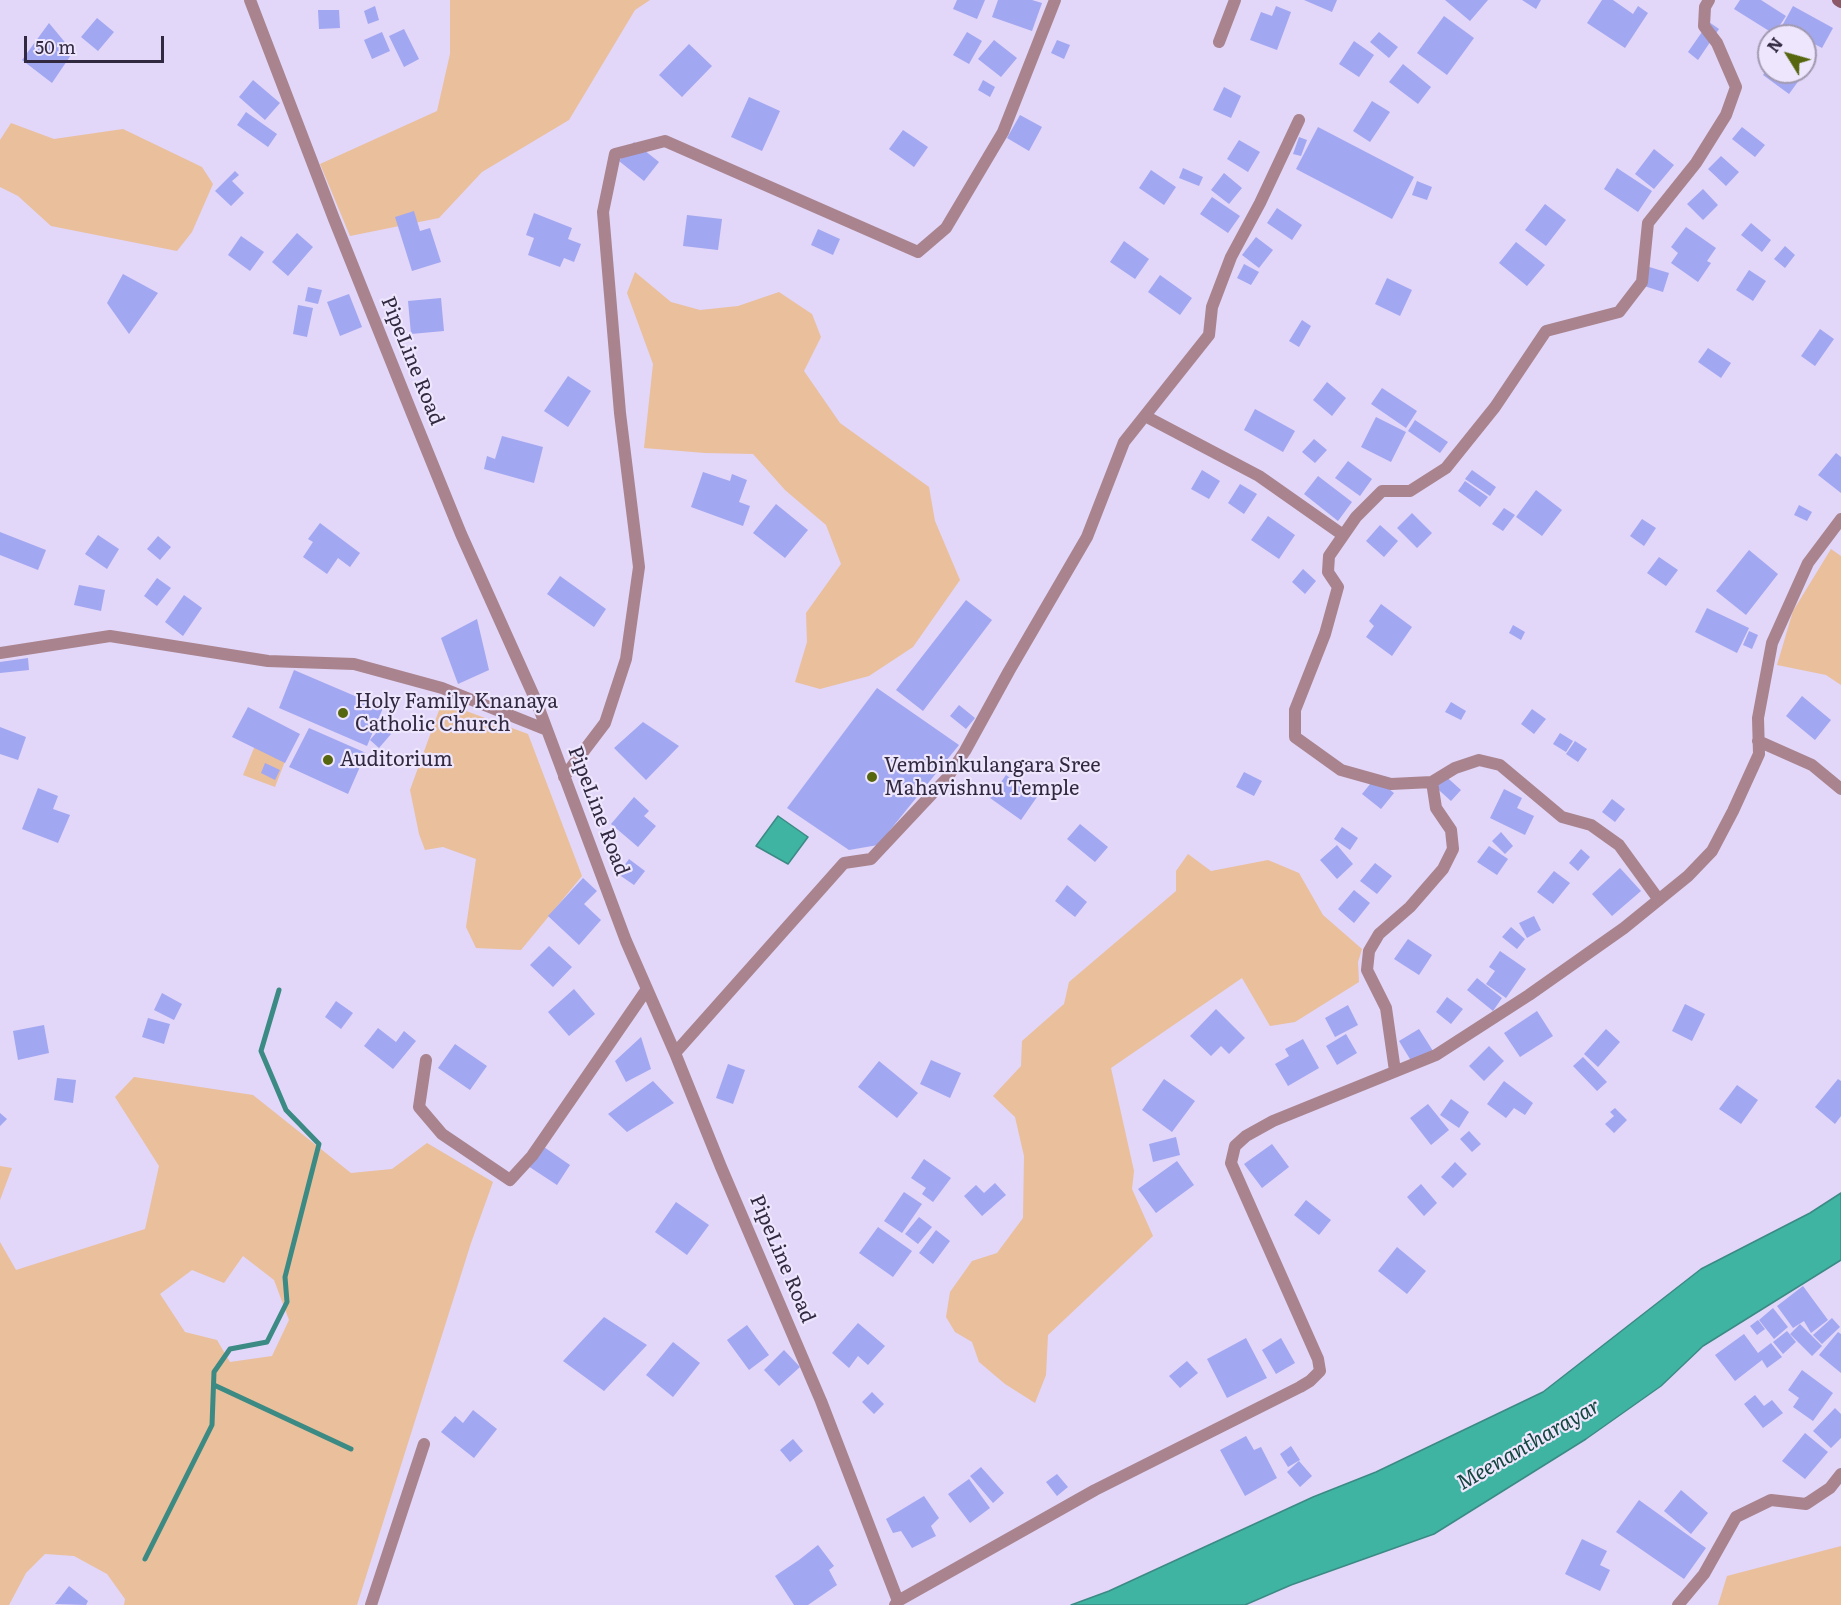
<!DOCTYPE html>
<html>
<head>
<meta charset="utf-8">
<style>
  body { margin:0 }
  #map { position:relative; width:1841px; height:1605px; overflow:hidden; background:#e2d6f9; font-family:Literata,serif }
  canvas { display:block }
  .north { position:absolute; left:1757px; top:24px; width:60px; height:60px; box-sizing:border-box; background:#ede6fd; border:2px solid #a29ab1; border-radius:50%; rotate:307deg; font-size:16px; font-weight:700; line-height:24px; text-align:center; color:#31293f }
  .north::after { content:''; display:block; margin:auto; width:21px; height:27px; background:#55660e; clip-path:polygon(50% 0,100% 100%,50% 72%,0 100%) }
  .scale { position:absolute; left:24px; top:36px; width:140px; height:27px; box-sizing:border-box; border:3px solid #31293f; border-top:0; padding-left:8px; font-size:18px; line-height:21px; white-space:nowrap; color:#31293f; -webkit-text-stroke:4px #ede6fd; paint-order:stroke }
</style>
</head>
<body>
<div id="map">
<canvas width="1841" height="1605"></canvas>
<div class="north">N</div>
<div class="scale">50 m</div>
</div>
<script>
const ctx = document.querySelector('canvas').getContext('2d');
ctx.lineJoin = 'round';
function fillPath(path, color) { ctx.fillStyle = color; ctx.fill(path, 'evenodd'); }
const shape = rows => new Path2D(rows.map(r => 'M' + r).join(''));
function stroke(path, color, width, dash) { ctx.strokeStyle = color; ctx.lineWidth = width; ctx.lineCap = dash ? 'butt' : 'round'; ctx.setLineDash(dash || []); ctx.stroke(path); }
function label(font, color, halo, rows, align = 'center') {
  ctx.font = font + ' Literata,serif'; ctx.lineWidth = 4.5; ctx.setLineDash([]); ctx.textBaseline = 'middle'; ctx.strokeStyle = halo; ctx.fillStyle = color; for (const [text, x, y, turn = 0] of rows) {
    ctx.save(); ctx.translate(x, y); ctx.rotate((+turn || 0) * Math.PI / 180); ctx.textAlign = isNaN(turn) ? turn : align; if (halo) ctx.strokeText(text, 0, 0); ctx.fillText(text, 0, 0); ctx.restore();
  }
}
fillPath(shape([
  [450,0,650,0,635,10,569,120,482,172,439,218,350,236,320,164,437,111,450,54],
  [11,123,54,139,123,129,202,167,213,184,192,232,177,251,51,226,18,196,0,187,0,140],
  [635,272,671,302,700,310,738,306,779,292,812,314,821,337,804,371,840,423,929,487,935,521,960,580,913,647,869,676,820,689,795,682,807,642,806,613,841,564,826,525,785,490,753,454,705,453,644,448,653,364,627,293],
  [1831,549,1841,556,1841,685,1826,675,1777,665,1793,611],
  [442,702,528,734,582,876,521,950,476,948,466,927,476,859,443,847,425,850,419,834,410,790],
  [265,721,296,733,275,787,243,775],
  [1188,854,1211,871,1268,860,1299,873,1323,915,1362,949,1358,962,1359,982,1295,1022,1270,1026,1242,978,1111,1068,1134,1171,1132,1189,1153,1236,1048,1335,1046,1375,1035,1403,1005,1384,979,1362,972,1342,955,1332,946,1317,950,1292,972,1261,997,1253,1023,1218,1024,1156,1015,1117,993,1096,1021,1066,1022,1041,1064,1004,1069,982,1176,891,1176,871],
  [134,1077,253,1095,351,1173,392,1169,427,1143,493,1182,471,1243,357,1605,124,1605,125,1599,107,1574,74,1556,45,1554,26,1573,9,1605,0,1605,0,1242,16,1270,145,1229,159,1166,115,1097],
  [243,1256,274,1280,289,1320,272,1356,230,1362,217,1340,185,1332,160,1294,192,1270,224,1283],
  [0,1166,12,1168,0,1200],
  [1841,1546,1841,1605,1718,1605,1727,1576]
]), '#eabf9b');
const water = shape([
  [778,816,808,837,788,864,756,846,778,816],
  [1841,1193,1841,1260,1703,1346,1661,1386,1586,1439,1434,1534,1291,1585,1245,1605,1071,1605,1109,1591,1313,1497,1376,1472,1543,1392,1701,1269,1810,1213,1841,1193]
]);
fillPath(water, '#3fb4a2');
stroke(water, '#3b8a84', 1.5);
stroke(shape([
  [214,1385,351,1449],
  [145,1559,212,1425,214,1372,230,1349,267,1342,287,1302,285,1277,319,1144,286,1110,261,1051,279,990]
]), '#3b8a84', 5);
fillPath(shape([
  [957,0,985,0,977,19,953,9],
  [998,0,1032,0,1042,3,1032,31,992,17],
  [1304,0,1337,0,1332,12],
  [1445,0,1488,0,1470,21],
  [1522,0,1541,0,1536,9],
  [1602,0,1613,0,1633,14,1638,6,1648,13,1625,48,1587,23],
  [1740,0,1761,0,1786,16,1774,34,1734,9],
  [375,6,379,20,368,24,364,11],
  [1276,6,1291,12,1277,50,1250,40,1261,12,1272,16],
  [1793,6,1833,28,1822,48,1805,39,1805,36,1800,36,1782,26],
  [318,10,339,10,340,28,319,29],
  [1444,16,1474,38,1447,75,1417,53],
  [97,18,114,32,98,51,81,37],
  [1709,22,1719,29,1698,60,1688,52],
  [49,23,73,52,52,83,22,60],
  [404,29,419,59,404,67,389,36],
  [382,32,390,51,372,59,364,40],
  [967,32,982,41,969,64,953,55],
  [1379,32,1398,47,1389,58,1370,42],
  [994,40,1017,58,1001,77,978,59],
  [1057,40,1070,45,1064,59,1051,53],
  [1354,41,1374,55,1359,77,1339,64],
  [689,44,712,66,682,97,659,75],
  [1403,64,1431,87,1418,104,1389,82],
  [1769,67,1769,72,1805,72,1789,94,1763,75],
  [253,80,280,103,265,120,239,97],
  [983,80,995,87,990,97,978,90],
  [1224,87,1241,96,1231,118,1213,110],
  [749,97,780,111,762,151,731,137],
  [1372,101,1390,112,1370,142,1353,131],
  [246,112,277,134,268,147,237,125],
  [1020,115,1042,127,1029,151,1007,138],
  [1318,127,1414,177,1392,219,1296,169],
  [1742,127,1765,145,1755,157,1732,139],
  [903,130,928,147,914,167,889,149],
  [1299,137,1307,140,1301,156,1293,154],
  [1239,140,1260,152,1248,172,1227,159],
  [634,142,659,162,644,181,619,161],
  [1654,149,1674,165,1654,189,1635,174],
  [1721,156,1739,172,1726,186,1708,169],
  [1183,168,1203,177,1199,186,1179,178],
  [1617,168,1652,191,1638,212,1604,189],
  [1151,170,1176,187,1164,205,1139,188],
  [235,171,239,175,232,181,244,193,231,206,215,191],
  [1224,173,1242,188,1229,204,1211,190],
  [1417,181,1432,187,1427,200,1412,195],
  [1703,189,1718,205,1703,220,1687,204],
  [1212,197,1240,216,1228,233,1200,214],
  [1545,204,1566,220,1546,246,1525,230],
  [1277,208,1302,225,1292,240,1267,223],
  [414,211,420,231,430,228,441,262,412,271,395,217],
  [534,213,572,228,568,239,581,244,574,262,564,258,560,267,528,255,534,238,526,235],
  [687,215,722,219,718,250,683,246],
  [1751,223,1771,240,1762,252,1741,235],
  [1686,227,1716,248,1707,261,1711,263,1698,282,1671,263,1678,253,1671,247],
  [818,229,840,239,833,255,811,245],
  [297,233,313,247,288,276,272,262],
  [241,236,264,252,250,271,228,255],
  [1256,237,1273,250,1259,268,1242,255],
  [1124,241,1149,259,1135,279,1110,262],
  [1516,242,1545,265,1527,286,1499,263],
  [1785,246,1795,255,1785,268,1774,259],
  [1244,264,1259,272,1251,285,1237,278],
  [1646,266,1669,273,1663,292,1641,285],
  [1749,270,1766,281,1753,301,1736,290],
  [123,274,158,293,129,334,107,303],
  [1160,275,1192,298,1180,315,1148,292],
  [1387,278,1412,290,1400,316,1375,304],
  [308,287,322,290,318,304,305,301],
  [349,294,362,327,340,336,327,302],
  [441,298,444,331,411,334,408,301],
  [298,305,313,308,307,337,293,334],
  [1302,320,1311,326,1299,347,1289,341],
  [1820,329,1834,339,1815,366,1801,356],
  [1708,348,1731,363,1721,378,1698,362],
  [568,376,591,391,568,427,544,411],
  [1327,382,1346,398,1332,416,1313,400],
  [1382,388,1417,411,1406,428,1371,404],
  [1255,409,1295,431,1283,452,1244,430],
  [1376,417,1406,432,1391,462,1361,447],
  [1415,420,1448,442,1440,453,1408,431],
  [502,436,543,447,534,483,484,469,487,456,495,459],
  [1314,439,1327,450,1315,463,1302,452],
  [1836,453,1841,457,1841,493,1818,475],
  [1348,461,1372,479,1360,496,1335,478],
  [1202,470,1220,481,1209,499,1191,489],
  [1472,470,1496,487,1490,496,1465,479],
  [703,472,730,481,732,474,747,480,739,502,750,506,743,526,691,507],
  [1318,476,1352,502,1338,521,1304,494],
  [1465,481,1488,497,1480,507,1458,491],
  [1240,484,1257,494,1244,514,1228,503],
  [1536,490,1562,510,1542,536,1516,517],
  [776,504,808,530,785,558,753,533],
  [1799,505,1812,512,1807,521,1794,515],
  [1504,508,1515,515,1503,531,1492,524],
  [1412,513,1432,533,1417,548,1397,528],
  [1268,516,1295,535,1279,559,1251,540],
  [1642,519,1656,528,1644,546,1630,536],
  [320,523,360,553,350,567,338,558,327,574,303,557,313,542,308,539],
  [1380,525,1398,541,1384,557,1366,541],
  [0,532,46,550,38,570,0,555],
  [98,535,119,549,107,569,85,554],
  [158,536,171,547,160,560,147,549],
  [1749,550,1778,574,1746,615,1716,591],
  [1659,557,1678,570,1666,586,1647,573],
  [1303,569,1316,581,1305,594,1292,582],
  [560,576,606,609,594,627,547,594],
  [157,578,171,588,157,606,144,596],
  [79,585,105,590,101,611,74,605],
  [184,595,202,608,183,636,165,622],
  [966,600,992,620,923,711,896,690],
  [1381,604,1412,627,1392,656,1366,637,1374,626,1369,621],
  [1707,608,1749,628,1737,653,1695,632],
  [477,619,489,670,458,684,441,638],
  [1513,625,1525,632,1521,640,1509,633],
  [1749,631,1758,635,1752,649,1743,645],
  [28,658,29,670,0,673,0,662],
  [294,670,383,708,367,746,279,708],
  [877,688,959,745,878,845,849,850,787,808],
  [1802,696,1831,720,1815,740,1786,716],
  [1451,702,1466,711,1461,720,1445,712],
  [959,705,975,718,966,729,950,716],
  [248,707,300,734,285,763,232,737],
  [1532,709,1546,719,1534,734,1521,724],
  [643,722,679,746,646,780,614,748],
  [382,726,391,734,379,748,370,740],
  [0,727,26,737,18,760,0,754],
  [309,728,366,753,348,794,289,767],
  [1560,733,1573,741,1566,752,1553,744],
  [1575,741,1587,749,1578,762,1566,754],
  [265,763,280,770,275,780,261,773],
  [1244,772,1262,781,1254,796,1236,787],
  [1441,772,1461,790,1451,801,1431,783],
  [1006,775,1037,797,1021,820,990,798],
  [1375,778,1394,793,1381,809,1362,794],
  [38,788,58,796,53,809,70,815,58,843,22,829],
  [1504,789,1522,798,1517,808,1534,816,1525,835,1490,818],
  [634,797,649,811,644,816,656,826,638,847,611,824],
  [1612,799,1625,809,1615,822,1602,812],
  [1080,824,1108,847,1095,862,1067,839],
  [1342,827,1358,838,1350,850,1334,839],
  [1501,832,1513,846,1505,854,1492,841],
  [1337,845,1353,864,1337,879,1320,860],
  [1489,846,1508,859,1497,875,1477,862],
  [1581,849,1590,857,1578,871,1569,863],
  [629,859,645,871,634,885,618,874],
  [1375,863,1392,876,1377,894,1360,881],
  [1620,868,1641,891,1612,916,1592,894],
  [1554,871,1570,883,1553,904,1537,892],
  [583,878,597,891,584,904,601,920,579,945,548,916],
  [1067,885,1087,902,1075,917,1055,901],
  [1354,890,1370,903,1354,923,1338,909],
  [1534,916,1541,930,1527,938,1519,923],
  [1511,927,1525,939,1517,949,1502,937],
  [1408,939,1432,955,1419,975,1394,959],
  [549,946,572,967,553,987,530,965],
  [1500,951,1526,969,1506,998,1486,984,1495,971,1489,967],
  [1477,978,1502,998,1493,1011,1467,990],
  [574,989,595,1014,569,1036,548,1012],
  [162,993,182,1004,174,1020,154,1010],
  [1447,997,1463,1009,1451,1024,1436,1012],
  [336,1001,353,1013,341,1029,325,1017],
  [1685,1004,1705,1014,1692,1041,1672,1031],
  [1348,1005,1358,1025,1335,1037,1325,1018],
  [1216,1009,1245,1038,1229,1054,1221,1046,1211,1056,1190,1036],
  [1537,1011,1553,1036,1520,1057,1504,1033],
  [148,1018,170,1024,164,1044,142,1037],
  [44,1025,49,1053,18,1060,13,1031],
  [378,1028,396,1042,404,1031,416,1041,393,1069,364,1046],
  [1419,1029,1433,1051,1413,1064,1399,1041],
  [1606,1029,1620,1042,1598,1067,1584,1054],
  [1346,1034,1357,1053,1337,1065,1326,1046],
  [641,1037,651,1069,626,1082,615,1061],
  [1303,1039,1319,1068,1288,1086,1275,1064,1289,1056,1285,1049],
  [455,1044,487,1066,470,1090,438,1068],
  [1489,1046,1504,1061,1484,1081,1469,1066],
  [1583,1057,1607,1082,1597,1091,1573,1066],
  [931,1060,961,1073,950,1098,920,1084],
  [879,1061,918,1093,897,1118,858,1087],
  [728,1064,745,1070,733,1104,716,1098],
  [57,1078,76,1080,73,1103,54,1100],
  [1164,1079,1195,1101,1172,1132,1142,1110],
  [1838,1079,1841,1081,1841,1116,1835,1124,1815,1107],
  [653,1081,674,1103,627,1132,608,1114],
  [1504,1081,1533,1103,1525,1115,1514,1108,1506,1118,1487,1104],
  [1737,1085,1758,1100,1741,1124,1719,1109],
  [1451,1099,1469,1112,1459,1128,1440,1115],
  [1428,1104,1449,1130,1431,1145,1410,1118],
  [1615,1108,1627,1120,1614,1133,1605,1124,1614,1116,1610,1112],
  [0,1113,7,1119,0,1126],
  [1469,1131,1481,1144,1472,1152,1460,1139],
  [1176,1137,1180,1155,1153,1162,1149,1144],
  [1272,1144,1289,1167,1262,1188,1244,1164],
  [541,1145,570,1165,557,1185,528,1166],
  [924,1159,951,1178,933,1202,922,1194,926,1188,911,1178],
  [1177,1161,1194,1185,1156,1213,1138,1189],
  [1455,1162,1467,1174,1453,1188,1441,1177],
  [995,1183,1006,1195,982,1216,964,1196,976,1185,984,1193],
  [1421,1184,1437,1203,1424,1216,1407,1197],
  [904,1192,922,1204,902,1233,884,1221],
  [1306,1200,1331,1220,1319,1235,1294,1215],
  [676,1202,709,1225,687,1255,655,1232],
  [919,1217,932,1227,918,1244,905,1234],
  [878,1227,912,1251,893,1277,859,1253],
  [936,1230,950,1241,933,1264,919,1253],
  [1397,1247,1426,1271,1407,1294,1378,1271],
  [1803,1286,1828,1320,1811,1333,1804,1321,1793,1328,1777,1306],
  [1773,1308,1788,1327,1774,1339,1759,1320],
  [604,1317,647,1345,604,1391,563,1361],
  [1832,1318,1840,1327,1822,1344,1813,1335],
  [1758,1320,1765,1329,1757,1335,1750,1326],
  [858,1323,885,1346,868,1365,858,1356,849,1368,832,1353],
  [1800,1324,1822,1346,1812,1356,1790,1334],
  [747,1325,769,1355,749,1370,727,1340],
  [1787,1331,1796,1342,1783,1354,1773,1342],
  [1838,1332,1841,1334,1841,1373,1819,1355],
  [1744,1334,1758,1353,1771,1343,1782,1357,1767,1368,1762,1360,1735,1381,1715,1355],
  [1246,1338,1267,1378,1227,1398,1207,1359],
  [1281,1338,1295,1363,1276,1374,1262,1350],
  [673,1342,700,1363,673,1397,646,1375],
  [784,1350,800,1367,779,1386,764,1370],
  [1187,1361,1198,1373,1180,1388,1169,1376],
  [1802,1370,1833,1393,1813,1421,1793,1407,1799,1398,1788,1390],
  [872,1392,884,1404,874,1414,862,1402],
  [1755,1395,1764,1406,1772,1400,1783,1413,1763,1428,1744,1404],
  [1835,1408,1841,1414,1841,1438,1831,1448,1813,1431],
  [473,1410,497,1429,474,1458,441,1432,455,1416,463,1423],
  [1805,1433,1828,1452,1805,1479,1782,1461],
  [1246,1436,1254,1450,1261,1447,1277,1478,1245,1496,1220,1450],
  [793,1439,803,1451,790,1462,780,1450],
  [1291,1446,1300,1460,1288,1467,1280,1454],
  [1299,1461,1312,1476,1300,1487,1287,1472],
  [981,1467,1004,1493,993,1503,970,1476],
  [1057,1474,1068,1487,1057,1496,1046,1482],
  [969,1479,990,1508,970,1523,948,1494],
  [1681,1490,1708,1513,1691,1534,1664,1511],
  [924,1496,939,1518,931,1526,936,1536,912,1548,901,1531,893,1533,886,1519],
  [1639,1500,1706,1548,1684,1579,1616,1532],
  [1582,1539,1607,1551,1600,1565,1610,1570,1600,1591,1565,1574],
  [818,1545,834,1566,829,1570,837,1585,808,1605,794,1605,775,1576,799,1560],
  [69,1586,88,1601,86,1605,55,1604]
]), '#a2a7f1');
stroke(shape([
  [250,0,334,219,413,416,461,534,537,703,626,941,675,1053,721,1167,821,1401,898,1601],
  [1219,42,1235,0],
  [1145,416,1259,476,1343,535],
  [0,653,110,636,268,661,354,664,442,688,547,730],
  [1758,741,1812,765,1841,789],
  [564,777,605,723,626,659,639,567,620,413,603,212,615,154,665,141,918,252,946,228,1003,132,1055,0],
  [1659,900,1619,845,1591,825,1562,817,1500,765,1479,760,1455,768,1432,782,1391,784,1341,770,1295,737,1295,710,1325,634,1338,587,1328,572,1329,556,1356,517,1382,491,1410,491,1446,468,1495,407,1546,331,1619,312,1642,282,1648,223,1696,163,1726,115,1736,87,1717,43,1704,26,1705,7,1709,0],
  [675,1053,844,863,871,859,947,778,965,751,1009,671,1087,537,1124,442,1209,335,1212,307,1231,257,1260,203,1299,120],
  [426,1060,419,1107,442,1134,510,1180,532,1156,647,989],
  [1395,1071,1386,1008,1367,970,1369,951,1379,934,1410,907,1443,869,1453,849,1451,830,1436,808,1432,782],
  [371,1605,424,1444],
  [895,1605,898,1601,1095,1490,1300,1387,1310,1381,1320,1371,1318,1359,1231,1163,1235,1146,1246,1136,1273,1121,1436,1055,1529,995,1624,928,1688,876,1712,851,1733,811,1759,754,1758,718,1772,643,1808,563,1841,519],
  [1678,1605,1704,1574,1736,1517,1771,1500,1806,1504,1830,1488,1841,1474]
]), '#a9838d', 12);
stroke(shape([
  [1838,0,1841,2]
]), '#8c5767', 12);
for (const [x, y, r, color] of [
  [343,713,6,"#55660e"],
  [328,760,6,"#55660e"],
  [872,777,6,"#55660e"]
]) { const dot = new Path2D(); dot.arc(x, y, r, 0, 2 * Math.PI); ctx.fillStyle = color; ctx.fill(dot); stroke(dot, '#ede6fd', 2); }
label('20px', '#31293f', '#ede6fd', [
  ["PipeLine Road",412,361,68],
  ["PipeLine Road",598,811,69],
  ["PipeLine Road",782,1259,67]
]);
label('20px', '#31293f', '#ede6fd', [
  ["Holy Family Knanaya",355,702],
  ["Catholic Church",355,725],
  ["Auditorium",340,760],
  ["Vembinkulangara Sree",884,766],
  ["Mahavishnu Temple",884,789]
], 'left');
label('italic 21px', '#12453d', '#ede6fd', [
  ["Meenantharayar",1529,1445,-30]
]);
</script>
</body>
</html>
